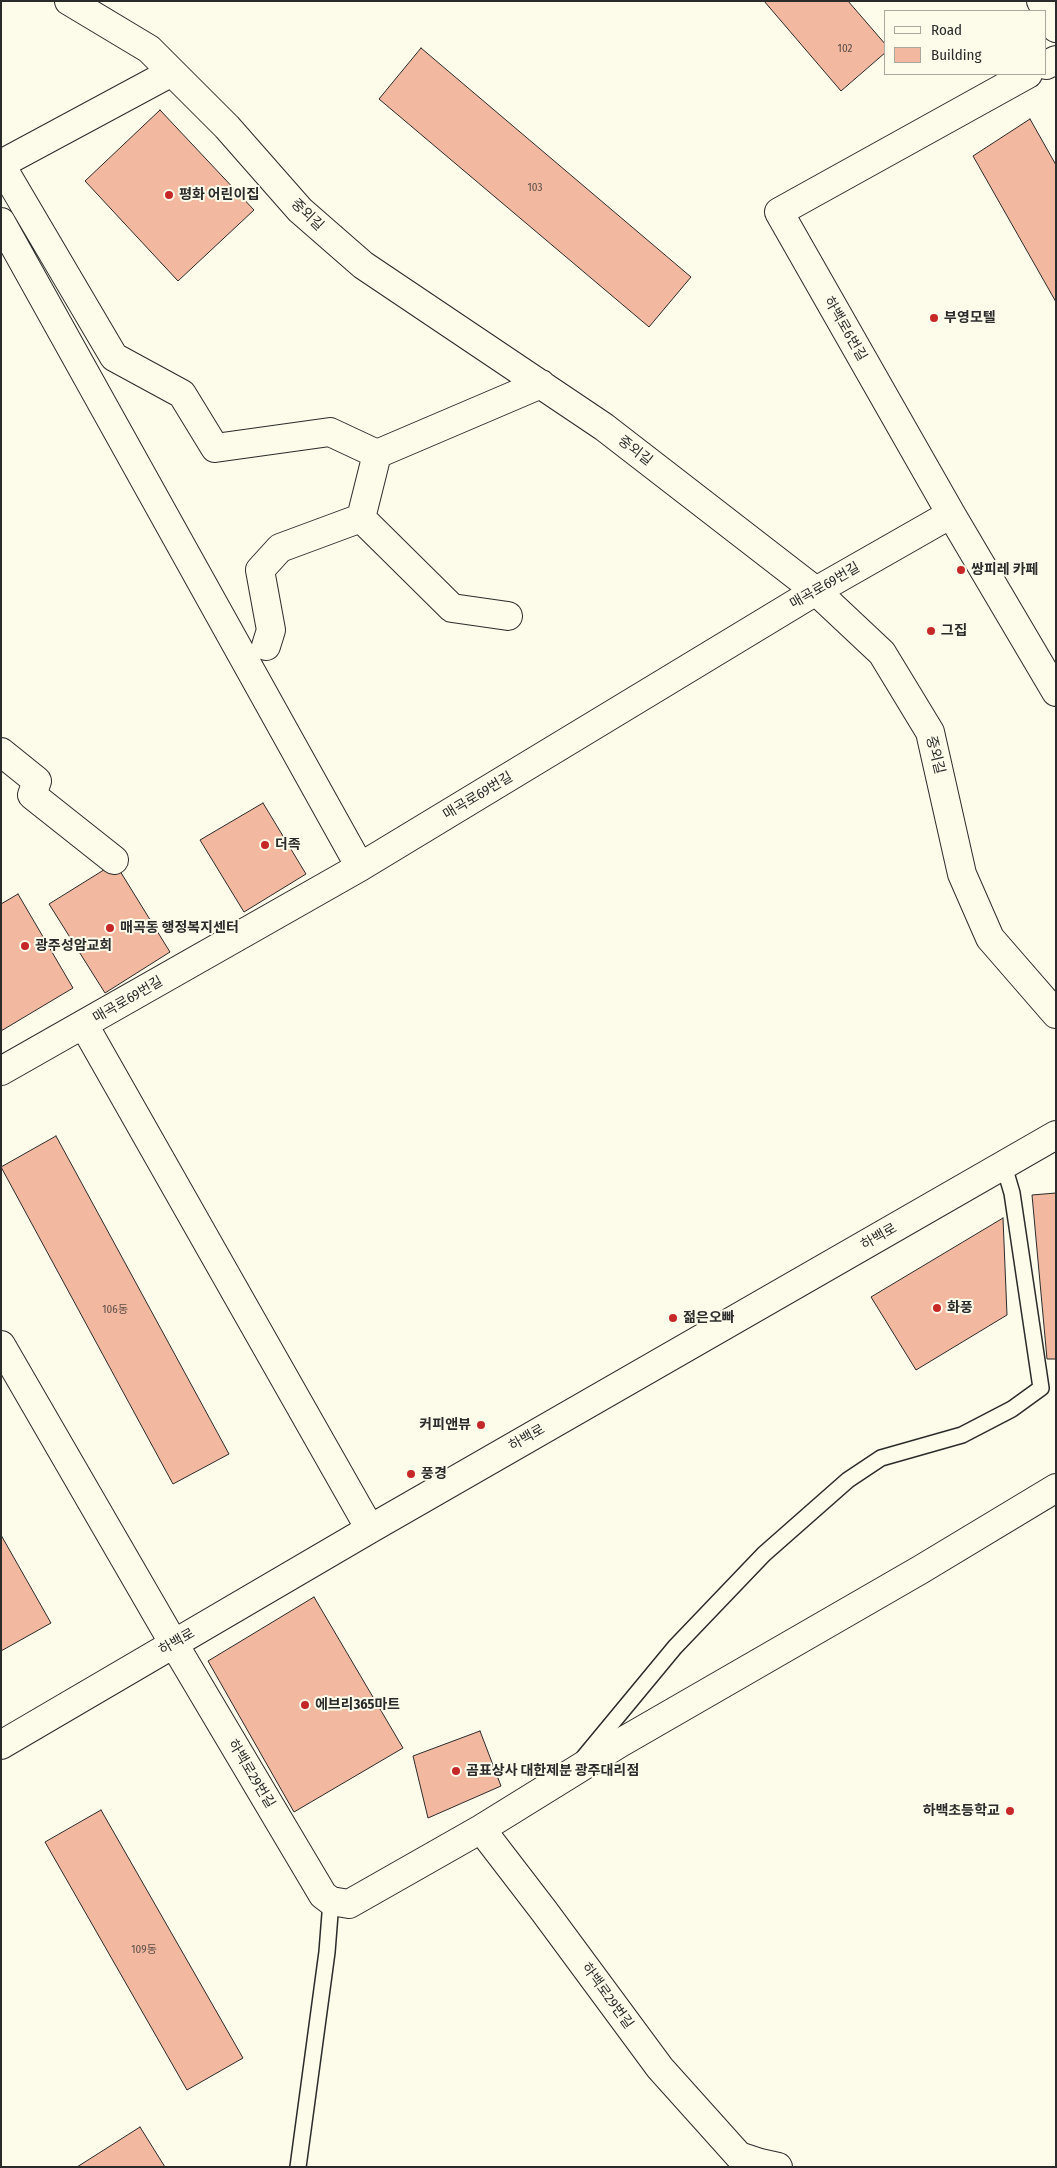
<!DOCTYPE html>
<html>
<head>
<meta charset="utf-8">
<style>
  body { margin:0 }
  #map { position:relative; width:1057px; height:2168px; overflow:hidden; background:#fdfbea; font-family:"Fira Sans Condensed",sans-serif }
  canvas { display:block }
  .frame { position:absolute; inset:0; border:2px solid #2b2b2b; pointer-events:none }
  .legend { position:absolute; left:884px; top:10px; width:162px; height:65px; box-sizing:border-box; background:#fdfbea; border:1px solid #a9a89e; margin:0; padding:6px 9px; list-style:none; font-size:15px; color:#2b2b2b }
  .legend li { display:flex; align-items:center; gap:10px; height:25px }
  .legend b { width:25px; border:1px solid #a9a89e }
</style>
</head>
<body>
<div id="map">
<canvas width="1057" height="2168"></canvas>
<div class="frame"></div>
<ul class="legend">
<li><b style="height:6px;background:#fdfbea"></b>Road</li>
<li><b style="height:14px;background:#f2b8a0"></b>Building</li>
</ul>
</div>
<script>
const ctx = document.querySelector('canvas').getContext('2d');
ctx.lineJoin = 'round';
function fillPath(path, color) { ctx.fillStyle = color; ctx.fill(path, 'evenodd'); }
const shape = rows => new Path2D(rows.map(r => 'M' + r).join(''));
function stroke(path, color, width, dash) { ctx.strokeStyle = color; ctx.lineWidth = width; ctx.lineCap = dash ? 'butt' : 'round'; ctx.setLineDash(dash || []); ctx.stroke(path); }
function label(font, color, halo, rows, align = 'center') {
  ctx.font = font + ' "Fira Sans Condensed","Noto Sans KR",sans-serif'; ctx.lineWidth = 4; ctx.setLineDash([]); ctx.textBaseline = 'middle'; ctx.strokeStyle = halo; ctx.fillStyle = color; for (const [text, x, y, turn = 0] of rows) {
    ctx.save(); ctx.translate(x, y); ctx.rotate((+turn || 0) * Math.PI / 180); ctx.textAlign = isNaN(turn) ? turn : align; if (halo) ctx.strokeText(text, 0, 0); ctx.fillText(text, 0, 0); ctx.restore();
  }
}
const building = shape([
  [764,1,848,1,886,45,886,52,841,91,764,1],
  [421,48,691,277,649,327,379,99,421,48],
  [160,110,254,210,178,281,85,181,160,110],
  [1030,119,1056,165,1056,302,973,156,1030,119],
  [263,803,306,874,244,912,200,840,263,803],
  [115,863,170,952,105,993,49,904,115,863],
  [18,894,73,988,1,1031,1,904,18,894],
  [56,1136,229,1454,173,1484,1,1167,56,1136],
  [1056,1193,1056,1359,1047,1359,1032,1195,1056,1193],
  [1003,1218,1007,1315,916,1370,871,1297,1003,1218],
  [1,1535,51,1623,1,1651,1,1535],
  [314,1597,403,1748,294,1812,208,1661,314,1597],
  [480,1731,501,1786,428,1818,413,1756,480,1731],
  [101,1810,243,2058,187,2090,45,1842,101,1810],
  [140,2127,165,2167,77,2167,140,2127]
]);
fillPath(building, '#f2b8a0');
stroke(building, '#2b2b2b', 1);
const lane = shape([
  [584,1757,675,1647,764,1554,848,1480,881,1458,962,1435,1012,1409,1041,1388,1012,1193,1004,1166],
  [298,2167,327,1952,331,1901]
]);
const street = shape([
  [69,1,149,49,227,127,300,210,363,265,604,427,816,591,882,653,930,732,962,874,990,938,1056,1014],
  [1046,65,1056,60],
  [1028,74,779,212,951,514,1056,692],
  [1,164,172,72],
  [1,165,114,357,182,394,215,448,330,432,377,454],
  [1,222,360,867],
  [508,616,452,608,361,518,377,454,541,384],
  [266,646,271,630,260,570,280,548,361,518],
  [1,752,37,781,32,795,114,860],
  [84,1025,370,1529],
  [1,1071,360,867,816,591,951,514],
  [1,1345,174,1644,323,1895,331,1901,349,1904,481,1829,620,1743,920,1570,1056,1488],
  [1,1745,370,1529,1056,1135],
  [481,1829,544,1911,660,2068,739,2156,760,2163,778,2167]
]);
const secondary = shape([
  [1041,1,1056,28]
]);
stroke(lane, '#2b2b2b', 18);
stroke(street, '#2b2b2b', 30);
stroke(secondary, '#2b2b2b', 30);
stroke(lane, '#fdfbea', 15);
stroke(street, '#fdfbea', 28);
stroke(secondary, '#fdfbea', 28);
for (const [x, y, r, color] of [
  [169,195,5,"#c62828"],
  [934,318,5,"#c62828"],
  [961,570,5,"#c62828"],
  [931,631,5,"#c62828"],
  [265,845,5,"#c62828"],
  [110,928,5,"#c62828"],
  [25,946,5,"#c62828"],
  [937,1308,5,"#c62828"],
  [673,1318,5,"#c62828"],
  [481,1425,5,"#c62828"],
  [411,1474,5,"#c62828"],
  [305,1705,5,"#c62828"],
  [456,1771,5,"#c62828"],
  [1010,1811,5,"#c62828"]
]) { const dot = new Path2D(); dot.arc(x, y, r, 0, 2 * Math.PI); ctx.fillStyle = color; ctx.fill(dot); stroke(dot, '#fdfbea', 2); }
label('11px', '#5d4e48', null, [
  ["102",845,49],
  ["103",535,188],
  ["106동",115,1310],
  ["109동",144,1950]
]);
label('bold 14px', '#2b2b2b', '#fdfbea', [
  ["평화 어린이집",179,195],
  ["부영모텔",944,318],
  ["쌍피레 카페",971,570],
  ["그집",941,631],
  ["더족",275,845],
  ["매곡동 행정복지센터",120,928],
  ["광주성암교회",35,946],
  ["화풍",947,1308],
  ["젊은오빠",683,1318],
  ["커피앤뷰",471,1425,"right"],
  ["풍경",421,1474],
  ["에브리365마트",315,1705],
  ["곰표상사 대한제분 광주대리점",466,1771],
  ["하백초등학교",1000,1811,"right"]
], 'left');
label('14px', '#2b2b2b', '#fdfbea', [
  ["중외길",307,215,44],
  ["하백로6번길",845,329,60],
  ["중외길",635,451,38],
  ["매곡로69번길",825,586,-30],
  ["중외길",935,755,76],
  ["매곡로69번길",478,796,-31],
  ["매곡로69번길",128,1000,-30],
  ["하백로",879,1237,-30],
  ["하백로",527,1438,-30],
  ["하백로",177,1642,-30],
  ["하백로29번길",251,1774,59],
  ["하백로29번길",607,1996,54]
]);
</script>
</body>
</html>
